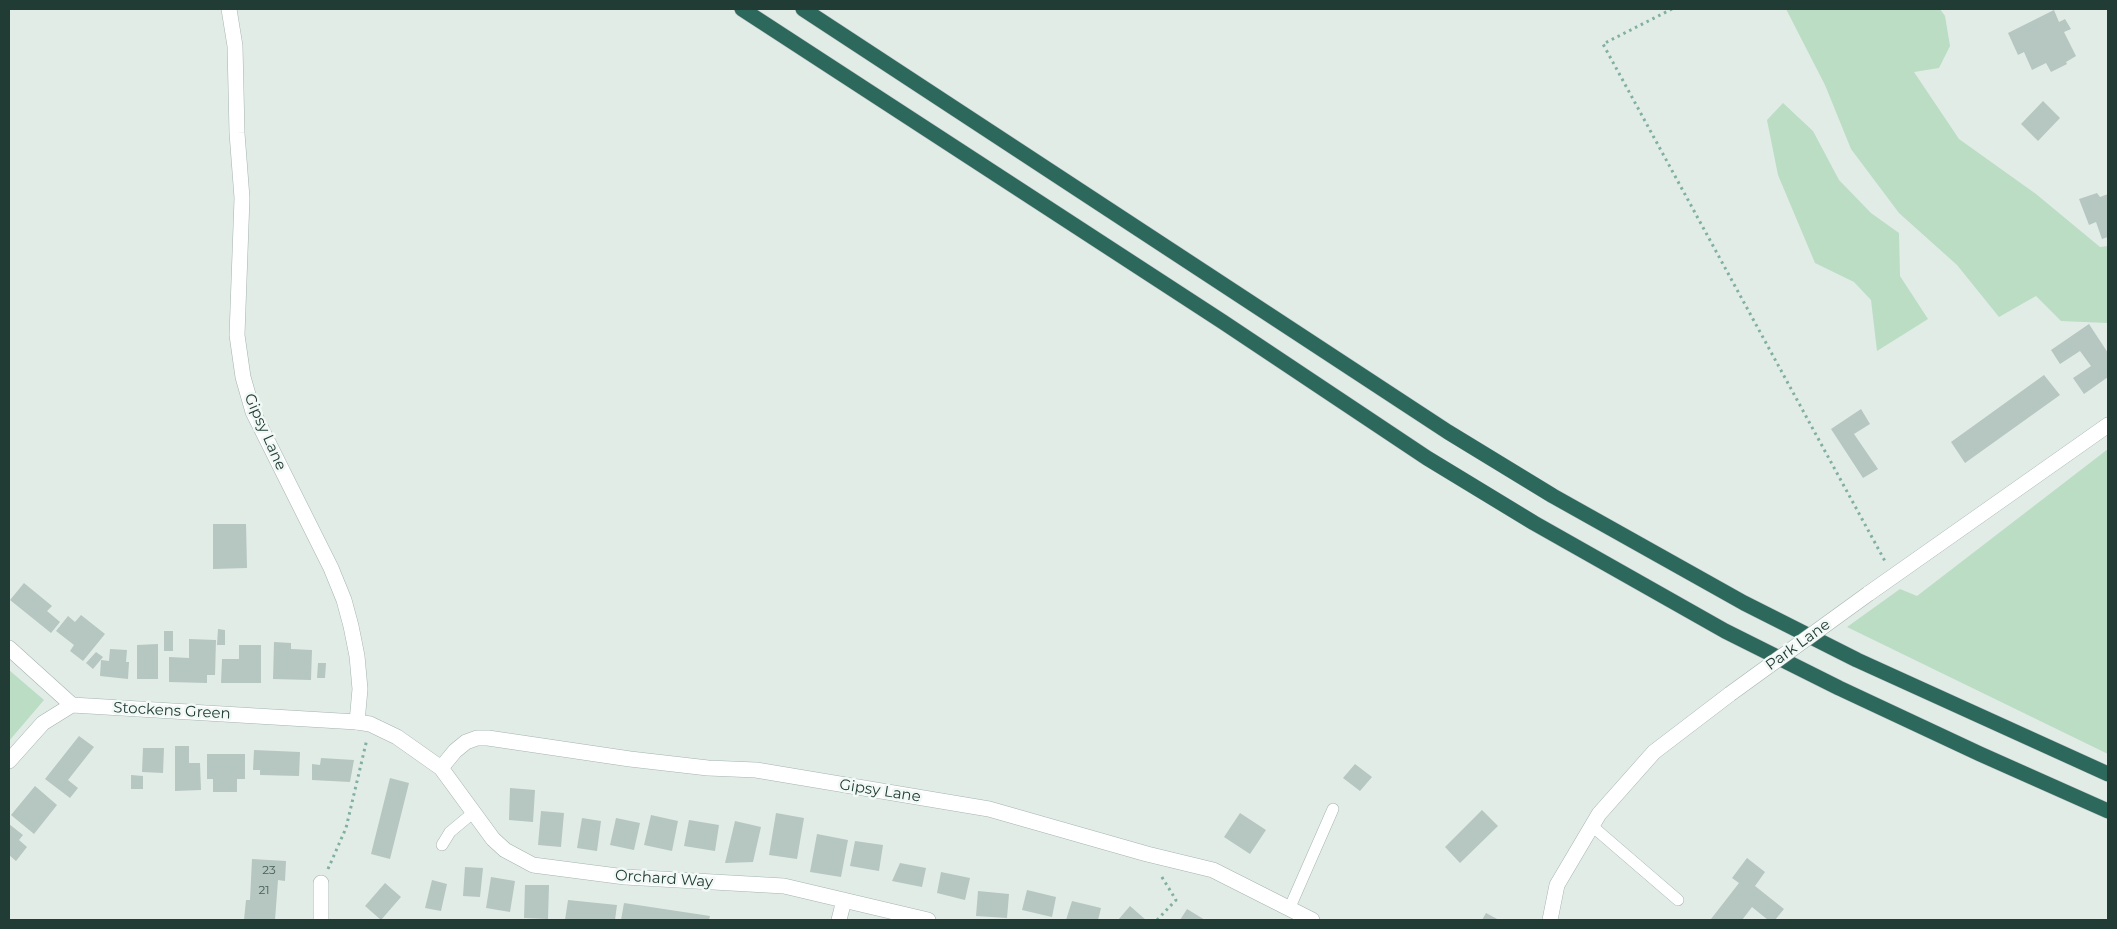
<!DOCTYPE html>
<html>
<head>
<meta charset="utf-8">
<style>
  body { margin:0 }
  #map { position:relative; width:2117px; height:929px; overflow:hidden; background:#e1ece7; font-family:Montserrat,sans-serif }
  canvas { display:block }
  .frame { position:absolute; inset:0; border:10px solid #213c35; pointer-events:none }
</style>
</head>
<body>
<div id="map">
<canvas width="2117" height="929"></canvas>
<div class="frame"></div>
</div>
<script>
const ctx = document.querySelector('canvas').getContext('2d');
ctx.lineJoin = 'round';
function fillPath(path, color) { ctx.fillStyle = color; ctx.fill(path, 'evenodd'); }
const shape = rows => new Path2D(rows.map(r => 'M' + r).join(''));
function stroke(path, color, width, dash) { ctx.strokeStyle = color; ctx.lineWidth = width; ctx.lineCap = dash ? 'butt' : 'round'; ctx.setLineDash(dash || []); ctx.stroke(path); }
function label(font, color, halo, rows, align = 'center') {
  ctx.font = font + ' Montserrat,sans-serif'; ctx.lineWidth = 5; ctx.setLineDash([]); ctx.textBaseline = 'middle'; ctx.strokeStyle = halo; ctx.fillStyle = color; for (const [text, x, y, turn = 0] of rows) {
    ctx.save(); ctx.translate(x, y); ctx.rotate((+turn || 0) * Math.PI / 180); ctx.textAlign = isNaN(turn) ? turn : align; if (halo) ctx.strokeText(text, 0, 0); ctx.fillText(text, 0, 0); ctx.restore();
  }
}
fillPath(shape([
  [1786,9,1940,9,1945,16,1950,46,1939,68,1914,72,1959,139,2036,194,2100,247,2108,246,2108,323,2061,321,2036,296,1999,317,1957,265,1899,213,1851,149,1825,85],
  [1783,103,1813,131,1839,180,1871,213,1899,233,1900,276,1928,319,1877,351,1871,300,1854,282,1815,263,1778,175,1767,120],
  [2108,449,2108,754,1847,627,1900,589,1917,596],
  [9,670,44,700,9,741]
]), '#baddc3');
fillPath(shape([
  [2054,10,2059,22,2065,19,2071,29,2064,32,2076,56,2066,62,2067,64,2051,72,2046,63,2032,70,2024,52,2018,55,2008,33],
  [2043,101,2060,118,2038,141,2021,124],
  [2097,193,2100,197,2108,194,2108,237,2102,239,2096,222,2089,225,2079,199],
  [2089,324,2108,353,2108,377,2084,394,2073,378,2091,366,2080,351,2060,364,2051,350],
  [2044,375,2060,395,1965,463,1951,442],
  [1861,409,1870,424,1854,434,1878,469,1863,478,1831,429],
  [213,524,246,524,247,568,213,569],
  [24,583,52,606,47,611,60,622,51,633,10,600],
  [81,615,105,634,83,661,70,651,74,645,56,631,68,616,75,622],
  [218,629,225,630,225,645,217,645],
  [164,631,173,631,173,651,164,651],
  [189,639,216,640,215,675,207,675,207,683,169,682,169,657,189,658],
  [274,642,291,643,291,649,312,650,311,680,273,679],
  [158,644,158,679,137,679,137,645],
  [239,645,261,645,261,683,221,683,222,659,239,659],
  [110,649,127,650,126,662,129,662,128,679,100,676,101,660,109,661],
  [96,652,103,657,93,669,86,663],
  [318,663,326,663,325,678,317,678],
  [79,736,94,747,68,780,78,788,70,798,45,779],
  [175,746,189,746,189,763,200,763,201,790,175,791],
  [143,748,164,748,163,773,142,772],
  [254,750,300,752,299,776,260,775,260,770,253,770],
  [207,754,245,754,245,779,237,779,237,792,213,792,213,779,207,779],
  [321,758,354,760,350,782,312,780,312,764,320,765],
  [1355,764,1372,777,1360,791,1343,778],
  [131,775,143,776,143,789,131,789],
  [390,778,409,783,390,859,371,854],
  [35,786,57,805,34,834,11,815],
  [510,788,535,790,533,822,509,820],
  [1482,810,1498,826,1460,863,1445,847],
  [541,811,564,813,561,847,538,845],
  [776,813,804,818,797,859,769,855],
  [1240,813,1266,830,1250,854,1224,837],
  [651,815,678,821,672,851,644,845],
  [582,818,601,821,597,851,577,848],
  [616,818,640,823,634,850,610,845],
  [689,820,719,825,715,851,684,846],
  [735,821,761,827,753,862,725,863],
  [9,824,23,835,19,840,27,847,16,861,9,855],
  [817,834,848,840,841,877,810,872],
  [855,841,883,845,879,871,850,866],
  [1747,858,1765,872,1755,886,1784,909,1775,920,1768,920,1752,907,1742,920,1712,920,1711,919,1739,883,1732,878],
  [252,859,286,861,285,881,278,880,275,920,244,920,246,900,250,900],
  [900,863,926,868,922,887,892,881],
  [465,867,483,868,480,897,463,896],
  [941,872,970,878,965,900,937,893],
  [491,877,515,881,510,912,486,908],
  [432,880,447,884,441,911,425,908],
  [385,883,401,897,381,920,365,906],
  [525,885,549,885,548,919,524,918],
  [1027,890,1056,897,1052,917,1022,910],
  [978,891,1009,894,1007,918,976,916],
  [568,900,617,905,615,920,565,920],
  [1072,901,1101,908,1098,920,1066,920],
  [624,903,710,916,709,920,621,920],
  [1130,906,1146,920,1118,920],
  [1187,909,1205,920,1180,920],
  [1486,913,1499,920,1482,920]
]), '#b6c6c0');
const service = shape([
  [1592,826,1678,900],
  [442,845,450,832,474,812],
  [1290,907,1333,809]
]);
const minor = shape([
  [9,648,72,705],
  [357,722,370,724,397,737,441,768,493,839,505,850,533,865,625,877,784,886,928,920],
  [441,768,455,751,466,742,477,738,488,738,630,759,708,768,756,770,989,809,1147,854,1213,870,1312,920],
  [321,920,321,883],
  [839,920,844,900]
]);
const tertiary = shape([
  [1868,594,2108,425],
  [9,761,43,723,72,705,357,722,360,689,357,656,351,626,344,600,331,568,253,412,243,377,237,335,242,198,237,133,235,46,229,9],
  [1550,920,1557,885,1599,814,1654,752,1730,694]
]);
const motorway = shape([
  [742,9,1223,322,1427,458,1534,523,1725,631,1839,688,1980,754,2108,811],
  [803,9,1448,432,1553,496,1744,603,1857,660,2108,774]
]);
stroke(service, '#a4b4ae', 12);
stroke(minor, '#a4b4ae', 16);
stroke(tertiary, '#a4b4ae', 16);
stroke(motorway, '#c1c8c6', 16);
stroke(shape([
  [1672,9,1603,44,1886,563],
  [328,869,346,828,367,739],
  [1157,920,1176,900,1160,874]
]), '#81afa1', 3, [2.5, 4]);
stroke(service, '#fff', 11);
stroke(minor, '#fff', 15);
stroke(tertiary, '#fff', 15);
stroke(motorway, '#2d685c', 15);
const tertiaryBridge = shape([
  [1730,694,1868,594]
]);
stroke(tertiaryBridge, '#a4b4ae', 16, []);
stroke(tertiaryBridge, '#fff', 15);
label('12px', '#465e58', null, [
  ["23",269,870],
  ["21",264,890]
]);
label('15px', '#213c35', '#f1f8f5', [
  ["Gipsy Lane",265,432,66],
  ["Park Lane",1798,645,-36],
  ["Stockens Green",172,711,3],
  ["Gipsy Lane",880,791,9],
  ["Orchard Way",664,879,4]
]);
</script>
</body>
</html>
